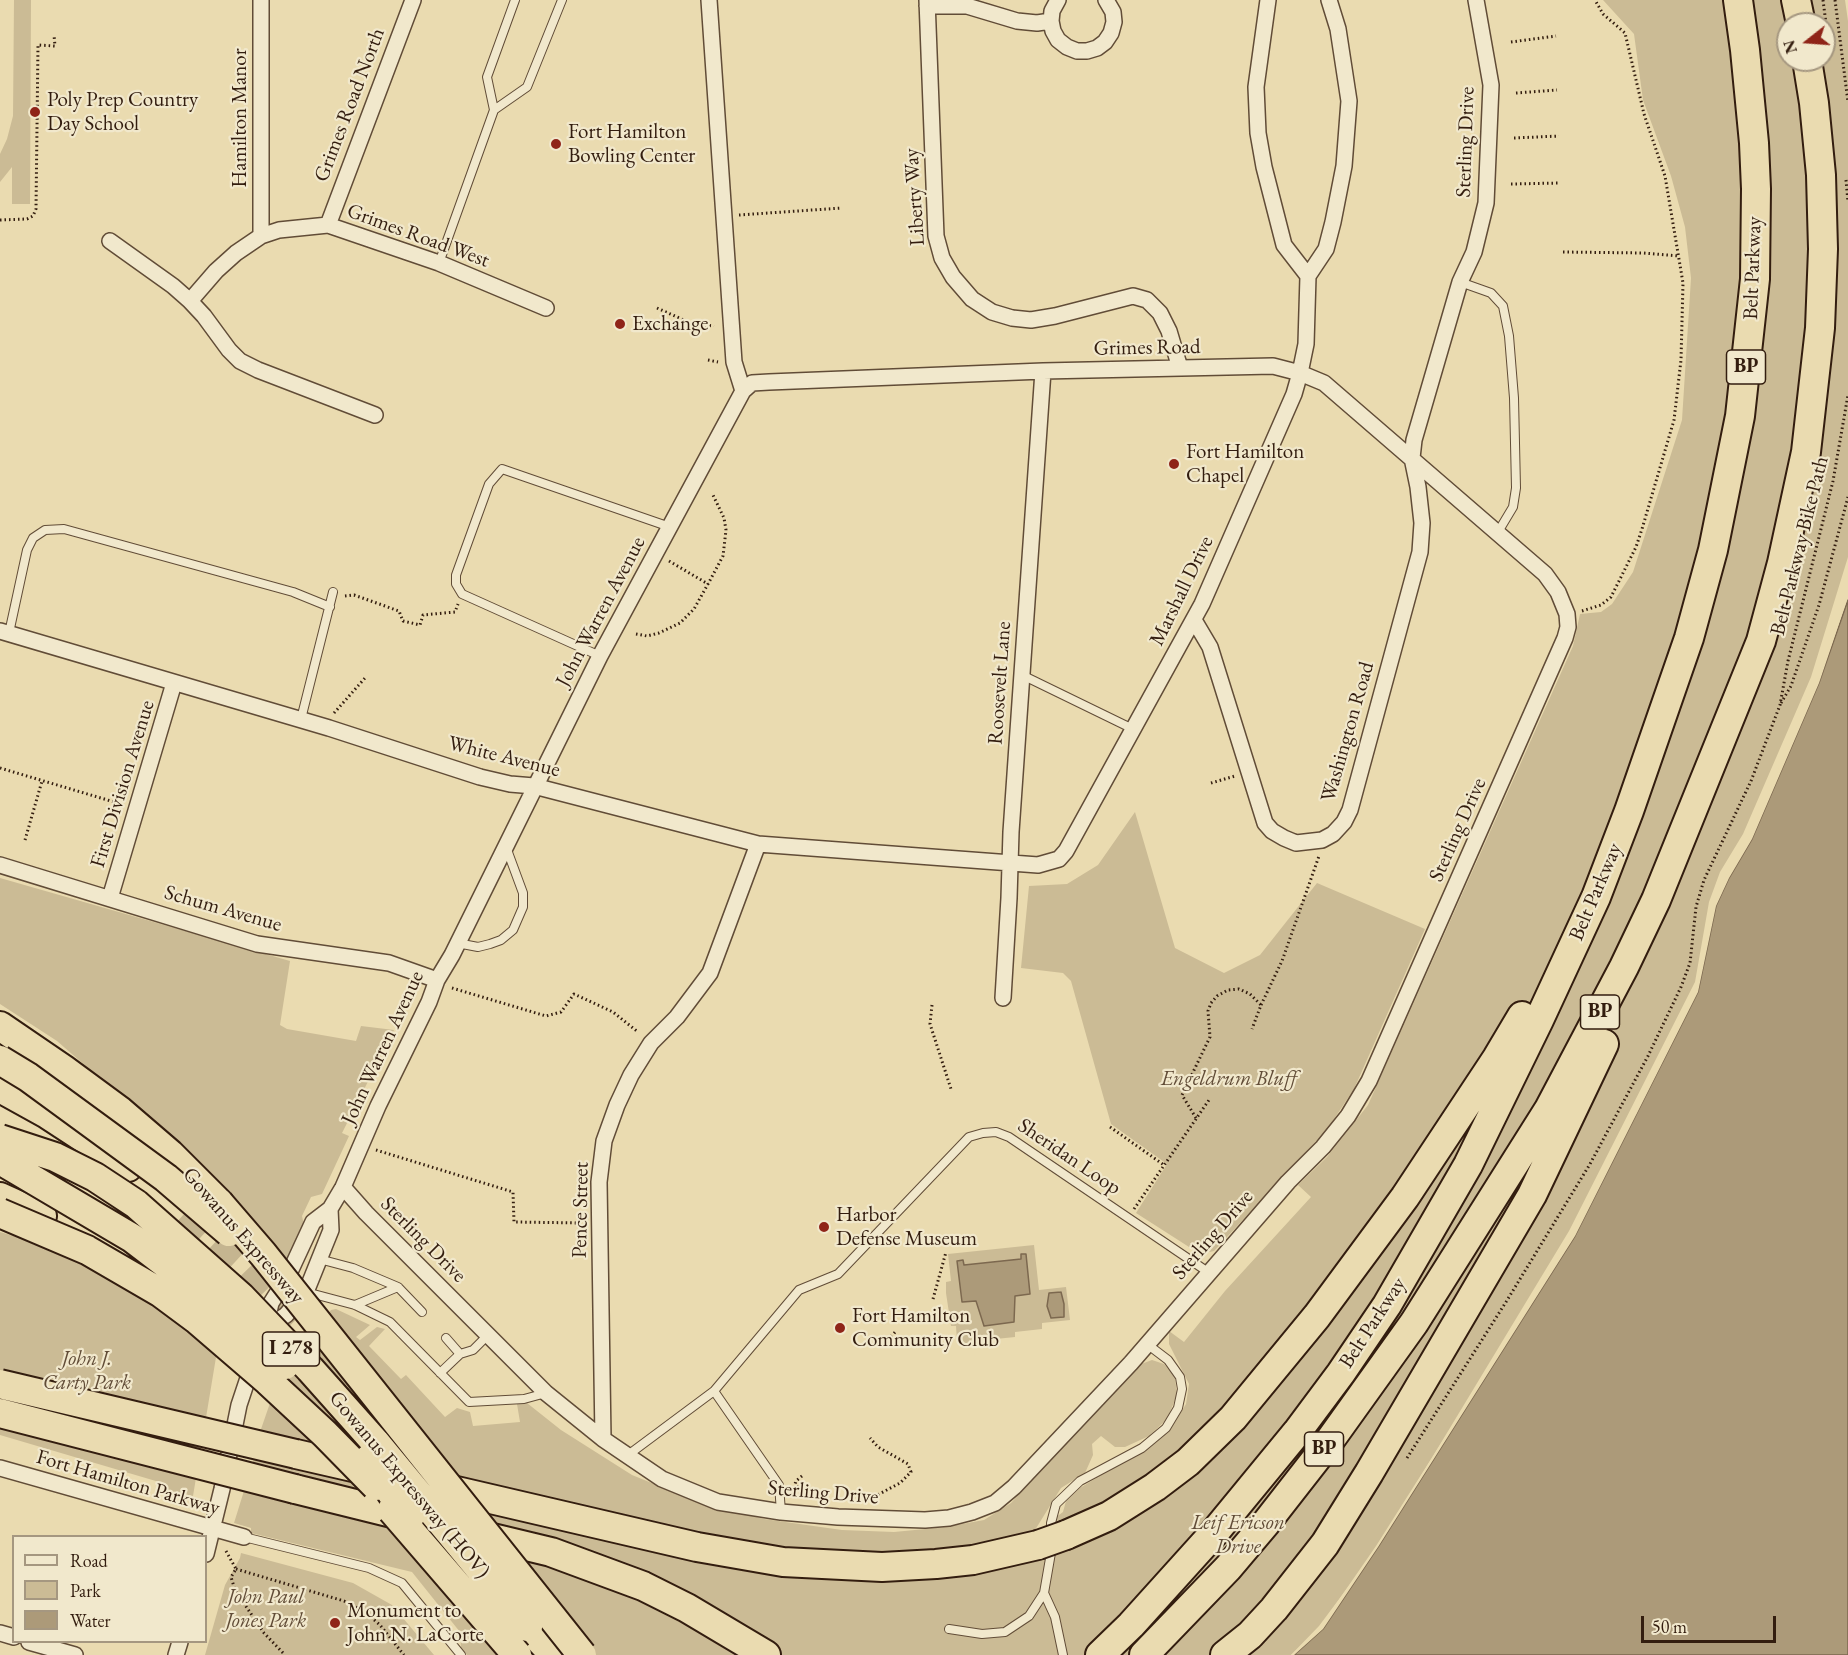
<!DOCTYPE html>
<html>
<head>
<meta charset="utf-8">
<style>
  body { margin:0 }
  #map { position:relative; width:1848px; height:1655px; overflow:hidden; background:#eadbb0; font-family:"EB Garamond",serif }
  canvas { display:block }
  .legend { position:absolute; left:12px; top:1535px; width:195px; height:108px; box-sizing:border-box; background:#f1e8cc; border:2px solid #a59780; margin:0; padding:8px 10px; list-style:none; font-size:18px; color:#331d0f }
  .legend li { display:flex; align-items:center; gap:12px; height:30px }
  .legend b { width:30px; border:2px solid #a59780 }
  .north { position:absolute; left:1776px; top:12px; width:60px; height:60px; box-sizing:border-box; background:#f1e8cc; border:2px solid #a59780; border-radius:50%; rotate:253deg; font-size:16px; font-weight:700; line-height:24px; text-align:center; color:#331d0f }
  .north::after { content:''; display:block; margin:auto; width:21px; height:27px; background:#8f2418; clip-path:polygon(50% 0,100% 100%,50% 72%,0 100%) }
  .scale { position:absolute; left:1641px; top:1616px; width:135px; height:27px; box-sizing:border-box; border:3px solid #331d0f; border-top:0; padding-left:8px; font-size:18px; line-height:21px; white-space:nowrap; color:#331d0f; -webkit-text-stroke:4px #f1e8cc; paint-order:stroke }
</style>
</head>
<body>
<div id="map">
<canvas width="1848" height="1655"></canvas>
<ul class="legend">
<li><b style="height:8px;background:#f1e8cc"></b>Road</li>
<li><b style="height:16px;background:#cbbb95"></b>Park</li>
<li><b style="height:16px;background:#ac9a79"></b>Water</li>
</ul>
<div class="north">N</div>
<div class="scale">50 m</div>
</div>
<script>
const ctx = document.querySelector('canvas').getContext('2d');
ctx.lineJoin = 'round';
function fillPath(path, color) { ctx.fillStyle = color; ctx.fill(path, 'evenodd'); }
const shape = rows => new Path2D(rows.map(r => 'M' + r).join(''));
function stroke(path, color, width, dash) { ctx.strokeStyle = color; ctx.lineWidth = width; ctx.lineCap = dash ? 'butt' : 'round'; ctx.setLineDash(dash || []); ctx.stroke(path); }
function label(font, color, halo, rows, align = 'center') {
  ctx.font = font + ' "EB Garamond",serif'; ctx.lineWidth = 4.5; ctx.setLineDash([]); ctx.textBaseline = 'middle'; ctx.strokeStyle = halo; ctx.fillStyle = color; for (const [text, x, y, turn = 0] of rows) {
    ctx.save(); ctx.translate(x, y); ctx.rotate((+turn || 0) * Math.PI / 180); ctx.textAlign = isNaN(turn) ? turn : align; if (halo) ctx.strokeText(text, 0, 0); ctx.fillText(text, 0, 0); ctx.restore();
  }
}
fillPath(shape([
  [14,0,31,0,30,204,12,204,12,167,0,182,0,154,7,139,13,116],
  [1603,0,1845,0,1848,21,1848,557,1811,677,1743,834,1720,872,1709,902,1695,982,1569,1231,1378,1547,1319,1626,1291,1655,467,1655,461,1648,460,1632,412,1572,251,1533,251,1528,234,1523,262,1433,260,1432,279,1377,331,1310,336,1309,370,1325,356,1337,360,1340,377,1327,385,1329,369,1346,401,1379,406,1375,445,1417,457,1408,470,1412,473,1426,520,1422,517,1404,522,1401,527,1403,561,1430,632,1475,696,1501,764,1519,842,1530,894,1532,946,1527,984,1520,1011,1503,1136,1366,1152,1360,1164,1364,1175,1377,1177,1395,1167,1419,1149,1436,1125,1447,1115,1447,1101,1436,1092,1444,1093,1455,1085,1473,1061,1488,1035,1530,1040,1529,1063,1512,1066,1501,1080,1488,1160,1439,1170,1430,1186,1404,1189,1384,1169,1344,1169,1331,1184,1342,1225,1291,1311,1197,1298,1185,1327,1157,1368,1105,1573,646,1580,614,1601,612,1612,604,1633,572,1682,420,1691,278,1685,227,1671,176,1643,100,1634,34],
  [1788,24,1824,24,1824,60,1788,60],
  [1135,812,1175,948,1224,973,1260,955,1317,883,1425,929,1354,1089,1328,1128,1214,1251,1200,1254,1136,1213,1167,1164,1111,1124,1071,981,1063,973,1021,968,1029,886,1067,884,1098,865],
  [0,878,290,961,280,1025,287,1029,356,1041,361,1026,394,1030,342,1133,349,1136,322,1194,311,1197,302,1216,305,1230,285,1263,142,1115,57,1041,0,1004],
  [0,1232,143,1272,225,1303,193,1496,165,1490,166,1484,0,1435],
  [1034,1245,1039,1290,1066,1287,1070,1320,1042,1323,1042,1329,1015,1332,1015,1337,986,1340,986,1343,982,1344,976,1342,961,1344,957,1341,956,1326,951,1326,946,1293,946,1282,951,1281,948,1254],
  [241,1553,353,1583,392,1605,434,1655,205,1655,225,1585,240,1558]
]), '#cbbb95');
const water = shape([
  [1848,600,1848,1655,1294,1655,1323,1629,1378,1547,1575,1236,1698,992,1716,906,1729,878,1752,839,1819,683,1848,600],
  [1021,1254,1026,1254,1030,1294,1015,1296,1014,1322,984,1326,976,1301,962,1302,957,1261,963,1260,964,1265,1021,1259,1021,1254],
  [1061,1292,1064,1304,1064,1317,1051,1318,1047,1306,1049,1293,1061,1292]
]);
fillPath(water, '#ac9a79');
stroke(water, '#7c684f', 1.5);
fillPath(shape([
  [1848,597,1819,683,1752,839,1729,878,1716,906,1698,992,1575,1236,1378,1547,1323,1629,1294,1655,1291,1655,1320,1627,1376,1546,1573,1235,1695,991,1713,905,1726,876,1749,837,1817,682,1845,599]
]), '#eadbb0');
stroke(shape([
  [186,1212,241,1263,322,1346]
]), '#c5b590', 28, [28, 14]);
const lane = shape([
  [515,0,487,77,494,110,527,87,562,0],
  [439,263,494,110],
  [1460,282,1491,293,1503,306,1509,336,1514,398,1516,488,1513,507,1498,532],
  [9,633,27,550,33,538,45,530,64,529,293,592,330,607],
  [600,656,462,594,456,584,456,575,489,484,502,469,670,527],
  [1022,675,1133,729],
  [301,719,333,592],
  [457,943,478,947,490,944,501,940,513,930,523,907,523,893,506,847],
  [319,1259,353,1268,398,1287],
  [306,1292,355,1305,390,1322,469,1402,524,1399,546,1393],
  [355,1305,398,1287,422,1312],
  [446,1338,460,1354],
  [440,1373,460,1354,473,1350,489,1334],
  [714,1391,799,1290,838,1274,969,1137,983,1133,996,1132,1009,1137,1208,1272],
  [628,1455,714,1391,779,1485,781,1512],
  [1051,1535,1051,1523,1056,1504,1080,1481,1142,1448,1166,1428,1178,1408,1182,1389,1180,1377,1168,1360,1147,1344],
  [244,1537,369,1568,402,1583,461,1655],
  [1044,1593,1055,1617,1063,1655],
  [949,1629,982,1634,1005,1632,1029,1616,1044,1593,1052,1547]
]);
const street = shape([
  [261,0,261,236],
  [927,0,936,236,942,258,953,277,972,299,992,312,1012,318,1031,320,1055,316,1133,296,1147,300,1160,313,1169,331,1180,368],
  [1058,0,1052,11,1051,21,1053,31,1058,40,1067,47,1077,51,1087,51,1097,48,1105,42,1111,33,1114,22,1113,12,1106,0],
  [1268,0,1256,87,1258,133,1264,167,1284,245,1308,276],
  [927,6,967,6,1017,21,1037,23,1051,21],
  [328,225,413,0],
  [110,241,173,286,190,301,204,316,229,350,240,361,258,370,375,415],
  [190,301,216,271,236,253,261,236,279,230,328,225,439,263,546,308],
  [1194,620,1210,647,1265,823,1272,831,1284,838,1296,843,1322,840,1333,834,1344,822,1350,810,1420,552,1422,523,1418,487,1412,458,1414,440,1460,282,1474,252,1486,203,1491,85,1476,0],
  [0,631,329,728,480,777,510,784,534,786,758,844,1038,865,1059,859,1066,851,1202,604,1294,394,1300,373,1306,344,1308,276,1326,249,1333,222,1344,166,1349,101,1338,29,1329,0],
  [0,865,257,944,389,963,437,980],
  [110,898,174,683],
  [1003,998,1009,898,1011,832,1043,371],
  [343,1187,366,1213,546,1393,603,1439,662,1479,718,1502,781,1512,838,1517,925,1520,949,1518,972,1512,995,1503,1014,1487,1131,1363,1288,1182,1323,1147,1348,1116,1369,1081,1565,638,1568,627,1567,614,1558,592,1545,574,1324,383,1300,373,1273,366,1043,371,769,382,752,383,743,391],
  [266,1326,271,1303,288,1276,313,1222,330,1209,343,1187,378,1106,429,1002,437,980,452,955,600,656,743,391,734,362,709,0],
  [265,1329,286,1315,306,1292,331,1230,330,1209],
  [603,1439,599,1182,604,1141,617,1105,631,1075,651,1043,677,1017,710,973,758,844],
  [0,1468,244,1537],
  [206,1554,222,1489,239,1405,253,1363],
  [0,1633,14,1637],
  [29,1642,75,1655],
  [176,1655,180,1642]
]);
const highway = shape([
  [1796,0,1801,24],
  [0,1026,63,1069,120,1111,170,1154,219,1203],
  [0,1088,47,1114,128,1167],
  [0,1197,42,1216],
  [296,1454,370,1471],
  [435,1486,697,1547,783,1562,882,1567,936,1564,973,1560,1038,1545],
  [295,1489,416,1519],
  [472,1533,551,1552,643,1586,687,1608,766,1655],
  [1066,1535,1109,1516,1155,1487,1188,1462,1233,1418,1317,1316,1405,1197,1497,1058,1522,1016],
  [528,1627,554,1655],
  [1100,1655,1131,1625,1214,1533,1297,1432,1341,1373,1387,1305,1468,1165,1539,1020,1596,897,1629,811,1689,638,1713,550,1740,416,1755,279,1756,189,1754,143,1745,50,1738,0],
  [1144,1655,1228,1568,1266,1523,1323,1450,1414,1323,1549,1109,1624,967,1656,900,1761,641,1782,563,1806,452,1820,328,1823,249,1821,175,1814,103,1807,60],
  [1225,1655,1250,1635,1274,1609,1325,1544,1369,1473,1532,1195,1604,1044]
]);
stroke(lane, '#614c37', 10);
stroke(street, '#614c37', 18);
stroke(highway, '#331d0f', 32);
stroke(shape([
  [1823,0,1830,55],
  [1835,0,1848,102],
  [1511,42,1556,36],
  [1516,93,1557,90],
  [1514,138,1559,136],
  [1846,180,1848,202],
  [1511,184,1560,183],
  [739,215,842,208],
  [0,220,27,219,33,216,36,209,38,45,55,46,54,35],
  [1563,252,1643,253,1679,256],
  [657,308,706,330],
  [705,325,714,326],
  [708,360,718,362],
  [635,540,643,545],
  [669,561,708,584],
  [345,596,354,595,399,611,403,621,420,625,423,615,455,612,458,604],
  [1582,611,1601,605,1611,597,1636,547,1642,529,1674,420,1681,360,1683,283,1665,176,1644,114,1625,33,1603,14,1595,0],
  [636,634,647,636,659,633,680,623,694,609,708,584,723,556,726,530,724,518,712,493],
  [1781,703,1791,686,1819,605,1848,497],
  [334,713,365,678],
  [0,768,121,804],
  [1211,783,1235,776],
  [25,840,42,781],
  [452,988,546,1016,561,1012,574,994,613,1012,638,1032],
  [932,1005,930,1024,951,1089],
  [1261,1005,1282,961,1319,856],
  [1196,1118,1182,1095,1210,1037,1208,1011,1211,1003,1217,996,1228,990,1239,989,1250,994,1261,1005,1252,1029],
  [1110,1127,1164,1165],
  [376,1150,513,1192,514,1222,583,1223],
  [1134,1209,1209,1100],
  [933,1299,946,1252],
  [888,1340,896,1331],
  [1407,1458,1506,1302,1590,1164,1648,1056,1681,987,1690,963,1696,907,1704,880,1751,781,1780,705,1788,661,1833,481,1848,395],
  [802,1476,796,1481,795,1484,806,1497],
  [866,1501,900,1483,911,1472,908,1464,878,1447,870,1438],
  [226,1551,236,1569,231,1577,235,1590,264,1633,285,1655],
  [236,1569,344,1601,364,1611,380,1625,404,1655]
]), '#331d0f', 3, [1.5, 3]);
stroke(lane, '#f1e8cc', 8);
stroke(street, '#f1e8cc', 15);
stroke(highway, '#eadbb0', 28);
const highwayBridge = shape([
  [0,1060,28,1077,166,1178,229,1232],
  [0,1139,55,1157,95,1177,136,1204,241,1297,310,1369,375,1442,528,1627],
  [0,1160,132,1238,183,1277,231,1320,285,1365],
  [219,1203,263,1254,582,1655],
  [0,1213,87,1250,161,1293,196,1319,268,1381,325,1434,376,1486],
  [0,1384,296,1454],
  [0,1413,295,1489],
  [369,1459,409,1519],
  [392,1510,517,1655],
  [1038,1545,1066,1535]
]);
stroke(highwayBridge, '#331d0f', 32, []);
stroke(highwayBridge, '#eadbb0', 28);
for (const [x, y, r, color] of [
  [35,112,6,"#8f2418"],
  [556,144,6,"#8f2418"],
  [620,324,6,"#8f2418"],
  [1174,464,6,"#8f2418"],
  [824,1227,6,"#8f2418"],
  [840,1328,6,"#8f2418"],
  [335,1623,6,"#8f2418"]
]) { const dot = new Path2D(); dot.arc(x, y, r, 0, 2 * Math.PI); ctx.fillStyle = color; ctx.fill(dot); stroke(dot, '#f1e8cc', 2); }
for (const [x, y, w] of [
  [1746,367,39],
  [1600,1012,39],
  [291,1349,57],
  [1324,1449,39]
]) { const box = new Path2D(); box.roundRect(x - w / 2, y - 17, w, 34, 4.5); ctx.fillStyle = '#f1e8cc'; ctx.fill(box); stroke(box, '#331d0f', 1.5); }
label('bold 20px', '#331d0f', null, [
  ["BP",1746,367],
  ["BP",1600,1012],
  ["I 278",291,1349],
  ["BP",1324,1449]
]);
label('21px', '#331d0f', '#f1e8cc', [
  ["Poly Prep Country",47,100],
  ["Day School",47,124],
  ["Fort Hamilton",568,132],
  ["Bowling Center",568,156],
  ["Exchange",632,324],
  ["Fort Hamilton",1186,452],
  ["Chapel",1186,476],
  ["Harbor",836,1215],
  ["Defense Museum",836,1239],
  ["Fort Hamilton",852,1316],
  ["Community Club",852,1340],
  ["Monument to",347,1611],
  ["John N. LaCorte",347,1635]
], 'left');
label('21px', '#331d0f', '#f1e8cc', [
  ["Grimes Road North",350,105,-69],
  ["Hamilton Manor",240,118,-90],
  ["Sterling Drive",1466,142,-88],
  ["Liberty Way",915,197,-94],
  ["Grimes Road West",418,236,20],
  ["Belt Parkway",1753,268,-88],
  ["Grimes Road",1147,348,-1],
  ["Belt Parkway Bike Path",1800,546,-76],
  ["Marshall Drive",1182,591,-64],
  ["John Warren Avenue",601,612,-62],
  ["Roosevelt Lane",1000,683,-86],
  ["Washington Road",1348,732,-74],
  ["White Avenue",504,757,14],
  ["First Division Avenue",123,784,-73],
  ["Sterling Drive",1458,830,-66],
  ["Belt Parkway",1596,892,-67],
  ["Schum Avenue",223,909,16],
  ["John Warren Avenue",383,1048,-65],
  ["Sheridan Loop",1069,1157,34],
  ["Pence Street",581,1210,-89],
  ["Sterling Drive",1213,1235,-49],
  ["Gowanus Expressway",243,1236,49],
  ["Sterling Drive",423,1240,45],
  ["Belt Parkway",1373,1323,-57],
  ["Fort Hamilton Parkway",128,1483,16],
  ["Gowanus Expressway (HOV)",409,1485,50],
  ["Sterling Drive",823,1493,5]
]);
label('italic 21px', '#614c37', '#f1e8cc', [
  ["Engeldrum Bluff",1229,1079],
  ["John J.",87,1359],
  ["Carty Park",87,1383],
  ["Leif Ericson",1238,1523],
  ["Drive",1238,1547],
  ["John Paul",266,1597],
  ["Jones Park",266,1621]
]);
</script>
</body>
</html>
